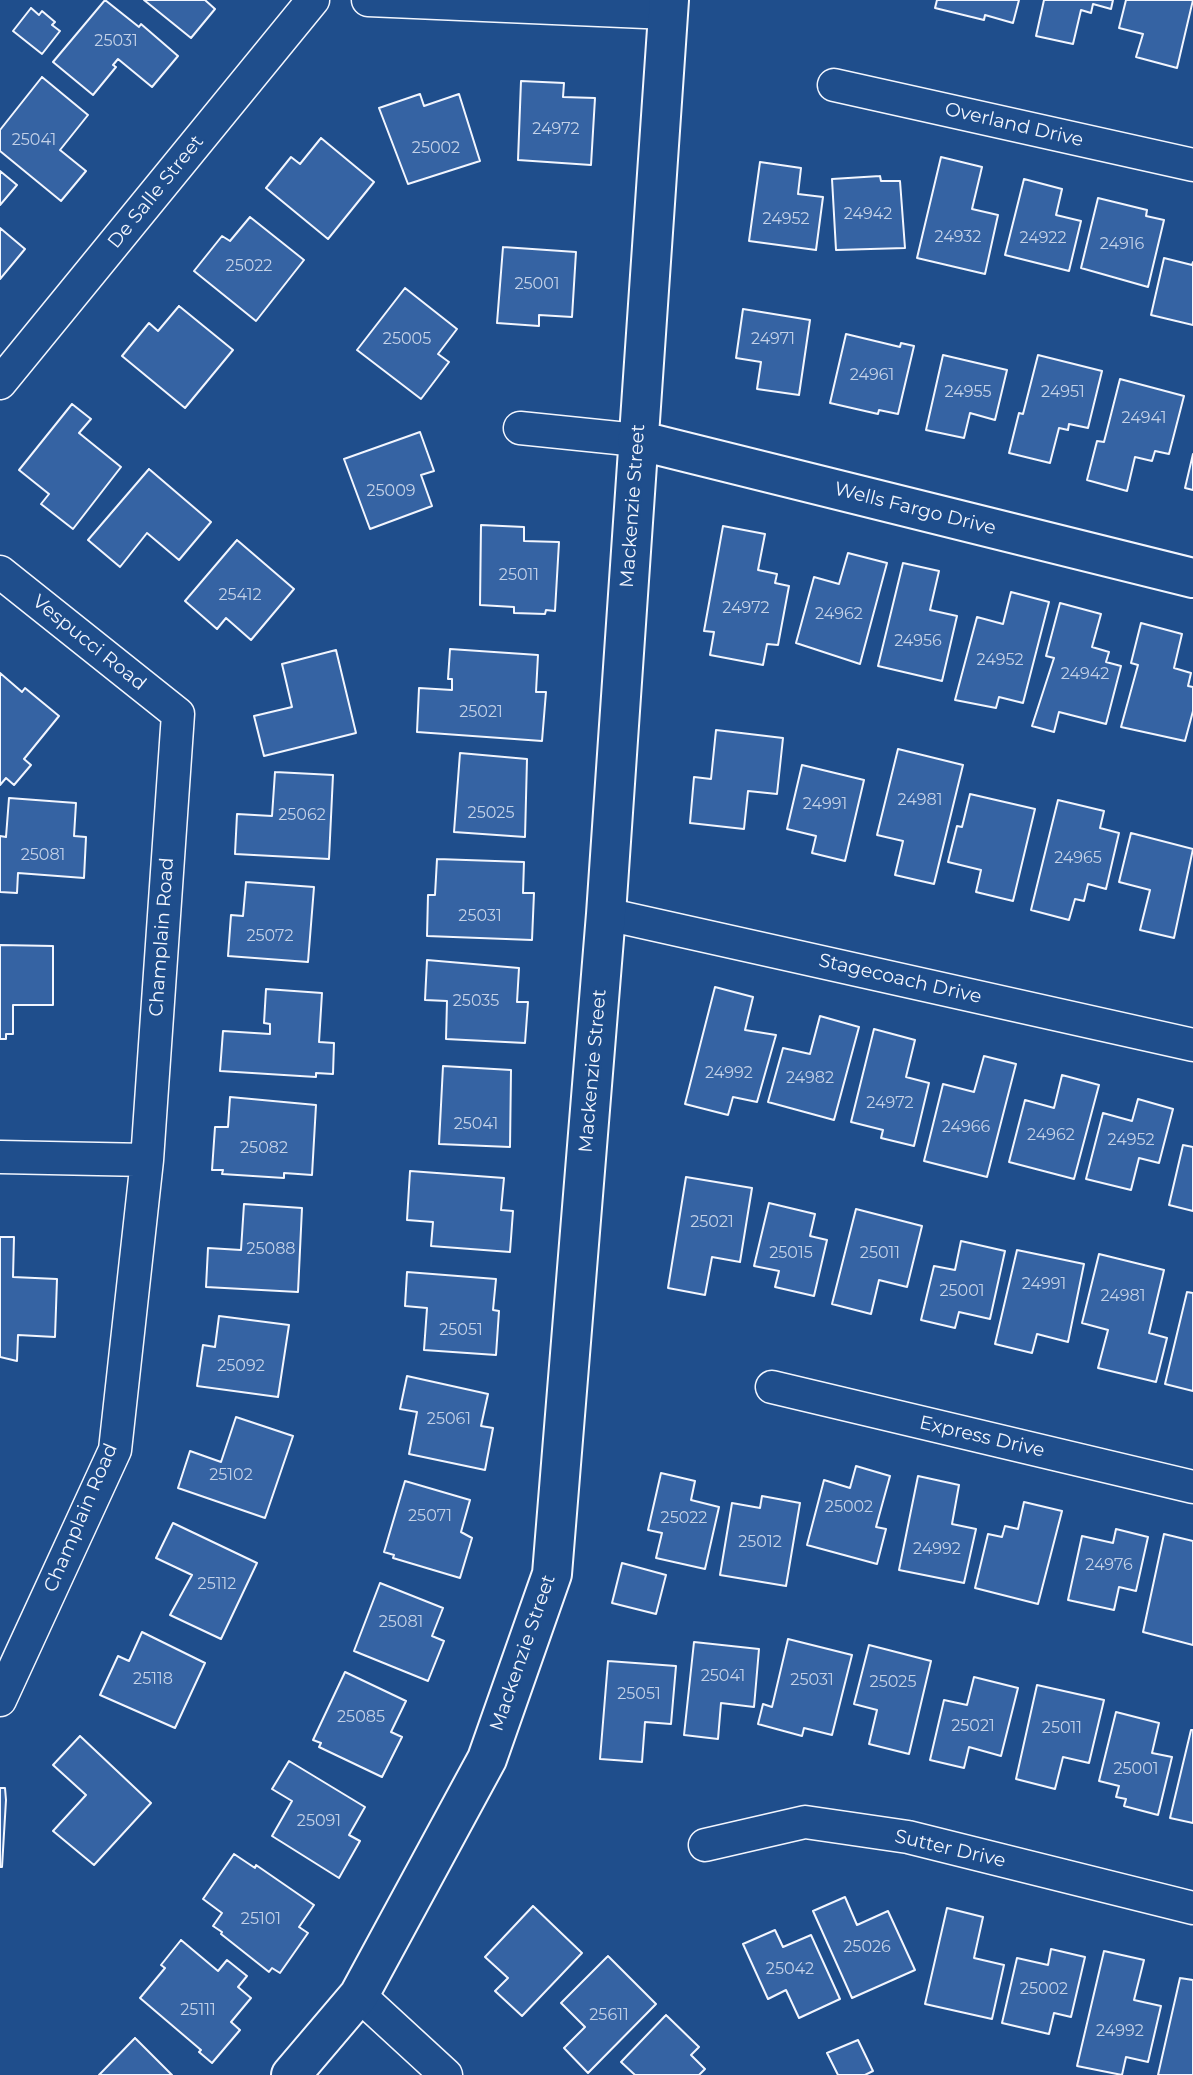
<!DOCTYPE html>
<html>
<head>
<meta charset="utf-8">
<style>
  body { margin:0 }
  canvas { display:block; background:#1f4e8c }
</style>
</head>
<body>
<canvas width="1193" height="2075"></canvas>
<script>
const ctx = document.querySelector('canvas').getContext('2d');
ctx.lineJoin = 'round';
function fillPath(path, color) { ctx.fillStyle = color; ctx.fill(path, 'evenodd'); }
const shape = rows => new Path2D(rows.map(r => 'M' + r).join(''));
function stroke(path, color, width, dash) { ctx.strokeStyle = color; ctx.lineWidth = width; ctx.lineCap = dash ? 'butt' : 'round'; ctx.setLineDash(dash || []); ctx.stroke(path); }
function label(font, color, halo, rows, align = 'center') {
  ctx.font = font + ' Montserrat,sans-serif'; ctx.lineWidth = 5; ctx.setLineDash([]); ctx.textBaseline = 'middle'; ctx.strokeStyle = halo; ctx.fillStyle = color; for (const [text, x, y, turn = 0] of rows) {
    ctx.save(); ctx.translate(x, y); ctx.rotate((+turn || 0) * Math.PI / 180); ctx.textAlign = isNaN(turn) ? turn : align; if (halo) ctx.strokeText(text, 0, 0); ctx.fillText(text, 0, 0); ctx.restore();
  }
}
const building = shape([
  [105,0,139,27,141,24,178,56,152,87,118,59,113,65,116,67,93,95,53,62,105,0],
  [144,0,205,0,215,9,191,38,144,0],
  [937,0,1019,0,1013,23,985,15,984,20,935,8,937,0],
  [1044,0,1113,0,1111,9,1093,4,1091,13,1081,10,1073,44,1036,36,1044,0],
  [1126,0,1193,0,1177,68,1136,57,1143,34,1119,28,1126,0],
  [31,8,39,15,42,11,55,22,52,25,60,31,42,54,13,31,31,8],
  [42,77,88,115,60,150,86,171,61,201,0,151,0,130,42,77],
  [521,81,564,83,563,97,595,98,591,165,518,160,521,81],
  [420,94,424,106,459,94,480,161,408,184,379,108,420,94],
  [321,138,374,182,328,239,266,188,291,157,300,164,321,138],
  [941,157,982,167,972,209,998,215,985,274,917,258,941,157],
  [760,162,801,168,798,194,823,197,816,250,749,241,760,162],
  [0,171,17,185,0,205,0,171],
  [880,176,881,181,900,181,905,248,836,250,832,179,880,176],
  [1024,179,1062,189,1056,215,1081,221,1069,271,1005,255,1024,179],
  [1098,198,1147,210,1146,216,1164,220,1148,287,1081,268,1098,198],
  [250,217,304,260,256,321,194,271,222,236,230,241,250,217],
  [0,228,25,249,0,279,0,228],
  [503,247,576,252,572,317,539,315,539,326,497,323,503,247],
  [1164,258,1192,265,1193,262,1193,325,1151,315,1164,258],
  [405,288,457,329,438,354,449,362,421,399,357,350,405,288],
  [179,306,233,350,185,408,122,356,149,323,158,331,179,306],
  [743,309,810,320,799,395,757,389,761,362,736,358,743,309],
  [846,334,900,347,901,343,914,346,898,414,879,410,878,414,830,403,846,334],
  [943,355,1007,370,995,420,970,413,964,438,926,430,943,355],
  [1038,355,1102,371,1088,428,1069,424,1068,430,1059,428,1050,463,1009,453,1019,413,1023,414,1038,355],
  [1120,379,1184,396,1169,454,1155,451,1152,461,1135,457,1127,491,1087,480,1097,441,1104,442,1120,379],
  [72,404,91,419,79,433,121,467,73,529,41,504,49,494,19,470,72,404],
  [420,432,434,471,421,475,432,506,370,529,344,459,420,432],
  [1193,454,1193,490,1185,488,1193,454],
  [149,469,211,522,179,560,147,533,120,567,88,540,149,469],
  [481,525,524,527,524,541,559,542,555,611,546,610,545,614,514,613,514,607,480,605,481,525],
  [723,526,765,534,758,570,777,574,775,583,789,586,778,645,767,644,763,665,710,655,714,632,704,631,723,526],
  [237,540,294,589,251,640,226,618,217,629,185,601,237,540],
  [848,553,887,563,860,664,796,643,814,577,839,584,848,553],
  [903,563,939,571,930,610,957,616,942,681,878,666,903,563],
  [1011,592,1049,602,1023,703,999,697,996,708,955,700,977,617,1003,624,1011,592],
  [1060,603,1101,614,1092,647,1109,652,1106,662,1121,666,1106,724,1059,712,1054,732,1032,726,1054,658,1046,656,1060,603],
  [1141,623,1182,634,1174,668,1191,673,1188,686,1193,687,1193,711,1185,741,1121,727,1138,665,1131,663,1141,623],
  [450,649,538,655,536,692,546,692,542,741,417,732,419,688,452,690,452,679,448,679,450,649],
  [336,650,356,733,264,756,254,716,292,707,282,664,336,650],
  [0,673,22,692,25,688,59,716,24,759,31,765,14,785,6,778,0,785,0,673],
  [716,730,783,738,777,794,748,791,744,829,690,823,694,777,711,779,716,730],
  [898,749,963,765,934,884,895,875,903,841,877,835,898,749],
  [460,753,527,759,525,837,454,832,460,753],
  [802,765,864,780,845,861,812,853,816,836,787,829,802,765],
  [275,772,333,775,329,859,235,854,237,814,272,816,275,772],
  [970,794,1035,809,1013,901,976,892,981,870,948,862,957,826,962,827,970,794],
  [9,798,76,803,74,836,86,837,84,878,18,873,17,893,0,892,0,836,6,837,9,798],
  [1058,800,1104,811,1100,828,1119,833,1106,889,1088,884,1084,901,1075,899,1069,920,1031,910,1058,800],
  [1131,833,1193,849,1174,938,1140,930,1150,890,1119,882,1131,833],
  [437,859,524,862,523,893,534,893,532,940,427,936,428,895,435,895,437,859],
  [246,882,314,887,308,962,228,956,231,915,243,916,246,882],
  [0,945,53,946,53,1005,13,1005,13,1034,6,1034,6,1039,0,1039,0,945],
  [427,960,519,968,517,1002,528,1002,525,1043,446,1039,447,1001,425,1000,427,960],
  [715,987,753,997,745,1030,776,1035,757,1102,733,1097,728,1115,685,1104,715,987],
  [266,989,322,993,319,1042,334,1043,333,1074,316,1073,316,1077,220,1071,223,1031,270,1034,270,1024,264,1023,266,989],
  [820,1016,859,1027,834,1120,768,1102,783,1048,810,1054,820,1016],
  [874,1029,915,1040,906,1077,929,1083,914,1146,881,1138,883,1130,851,1122,874,1029],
  [984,1056,1016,1064,987,1177,924,1161,943,1084,974,1092,984,1056],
  [443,1066,511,1070,510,1147,439,1144,443,1066],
  [1062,1075,1099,1085,1074,1179,1009,1162,1025,1100,1054,1108,1062,1075],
  [230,1097,316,1105,312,1175,284,1173,284,1178,222,1174,223,1170,212,1170,215,1127,228,1127,230,1097],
  [1138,1099,1173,1109,1159,1163,1139,1158,1131,1190,1086,1179,1103,1113,1132,1121,1138,1099],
  [1183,1145,1193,1147,1193,1211,1169,1205,1183,1145],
  [410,1171,504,1178,501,1210,513,1211,510,1252,431,1246,433,1222,407,1220,410,1171],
  [686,1177,752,1188,740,1262,712,1257,705,1295,668,1288,686,1177],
  [769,1203,815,1214,810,1236,827,1240,814,1296,775,1287,779,1271,754,1266,769,1203],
  [244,1204,302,1208,298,1292,206,1287,208,1248,241,1250,244,1204],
  [856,1209,922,1226,907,1287,879,1280,871,1314,832,1304,856,1209],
  [0,1237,14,1237,13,1277,57,1279,55,1337,18,1335,17,1361,0,1357,0,1237],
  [961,1241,1005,1251,990,1319,959,1312,955,1328,921,1320,934,1266,955,1270,961,1241],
  [1017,1250,1084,1264,1068,1342,1037,1334,1032,1353,995,1344,1017,1250],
  [1099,1254,1164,1270,1149,1333,1167,1338,1156,1382,1098,1368,1108,1330,1082,1323,1099,1254],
  [407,1272,496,1279,493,1310,499,1311,496,1355,424,1350,427,1308,405,1306,407,1272],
  [1187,1292,1193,1293,1193,1391,1165,1384,1187,1292],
  [219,1316,289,1325,278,1397,197,1386,203,1345,215,1347,219,1316],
  [407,1376,488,1394,481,1426,493,1428,485,1470,409,1454,417,1412,400,1409,407,1376],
  [236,1417,293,1436,265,1518,178,1488,190,1451,221,1462,236,1417],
  [856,1466,890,1476,876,1527,886,1529,877,1564,807,1545,824,1480,850,1488,856,1466],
  [661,1473,695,1481,691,1500,719,1507,705,1569,656,1558,662,1533,648,1530,661,1473],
  [918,1476,959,1485,952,1524,976,1529,964,1583,899,1570,918,1476],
  [405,1481,470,1500,461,1532,472,1538,460,1578,393,1558,394,1555,384,1552,405,1481],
  [762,1496,800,1503,786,1586,720,1575,732,1503,760,1508,762,1496],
  [1024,1502,1062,1511,1038,1604,975,1588,988,1534,1002,1537,1005,1526,1018,1529,1024,1502],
  [173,1523,257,1563,221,1639,170,1615,192,1575,156,1558,173,1523],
  [1116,1529,1148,1537,1136,1591,1119,1587,1114,1610,1068,1600,1082,1536,1113,1543,1116,1529],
  [1164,1534,1193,1541,1193,1645,1143,1632,1164,1534],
  [622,1563,666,1575,656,1614,612,1603,622,1563],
  [380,1583,443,1608,432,1636,444,1641,428,1681,354,1651,380,1583],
  [142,1632,205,1663,175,1728,100,1695,118,1656,129,1661,142,1632],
  [788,1639,852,1655,832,1735,804,1728,802,1736,758,1724,763,1704,772,1707,788,1639],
  [694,1642,759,1649,754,1707,721,1703,718,1739,684,1735,694,1642],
  [869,1645,931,1661,909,1754,869,1744,877,1710,854,1704,869,1645],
  [608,1661,676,1666,671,1724,645,1722,642,1762,600,1759,608,1661],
  [345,1672,406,1701,391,1732,402,1737,382,1777,319,1747,321,1743,313,1740,345,1672],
  [974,1677,1018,1688,1001,1756,969,1747,964,1768,930,1760,944,1700,967,1705,974,1677],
  [1037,1685,1104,1700,1089,1763,1063,1757,1055,1789,1016,1779,1037,1685],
  [1116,1712,1159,1723,1152,1753,1172,1757,1158,1815,1124,1806,1126,1799,1116,1797,1119,1786,1099,1781,1116,1712],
  [1191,1730,1193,1730,1193,1823,1170,1818,1191,1730],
  [80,1736,151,1803,94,1865,53,1831,86,1795,53,1765,80,1736],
  [289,1761,365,1807,349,1835,360,1841,339,1878,272,1836,292,1801,272,1789,289,1761],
  [0,1788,5,1788,6,1800,2,1867,0,1867,0,1788],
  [234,1854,255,1868,256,1865,314,1905,299,1927,308,1933,280,1973,272,1968,269,1972,221,1934,222,1932,213,1926,222,1913,203,1899,234,1854],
  [845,1897,857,1925,888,1911,915,1970,852,1998,813,1911,845,1897],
  [533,1906,582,1953,522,2016,495,1991,508,1978,485,1957,533,1906],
  [947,1908,983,1917,974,1958,1004,1965,992,2019,925,2004,947,1908],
  [775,1930,783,1947,811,1935,840,1999,799,2018,786,1990,768,1999,743,1944,775,1930],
  [181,1940,218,1971,227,1960,247,1976,238,1987,251,1998,231,2022,240,2030,212,2063,199,2052,201,2050,140,1998,165,1968,161,1965,181,1940],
  [1051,1949,1085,1957,1071,2017,1054,2013,1049,2034,1002,2023,1017,1958,1048,1965,1051,1949],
  [1104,1951,1144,1960,1134,2000,1161,2006,1148,2062,1126,2057,1122,2075,1077,2066,1104,1951],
  [608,1956,656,2004,588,2073,564,2048,585,2027,561,2003,608,1956],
  [1180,1978,1193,1980,1193,2075,1158,2075,1180,1978],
  [666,2015,699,2047,691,2055,705,2069,699,2075,635,2075,621,2062,666,2015],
  [135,2038,172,2075,99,2075,135,2038],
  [858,2040,873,2071,865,2075,838,2075,827,2053,858,2040]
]);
fillPath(building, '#3563a3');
stroke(building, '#f2f6ff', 2);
const street = shape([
  [368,0,668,13],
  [834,85,1193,165],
  [0,383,313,0],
  [520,428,637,440],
  [0,572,178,714,147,1160,115,1450,0,1700],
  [606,914,1193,1045],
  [0,1157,147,1160],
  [772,1387,1193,1487],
  [705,1845,805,1822,908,1837,1193,1908],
  [359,1995,446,2075]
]);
const secondary = shape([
  [637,440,1193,578],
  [291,2075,359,1995,487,1759,552,1574,606,914,669,0]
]);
stroke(street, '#f2f6ff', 35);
stroke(secondary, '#f2f6ff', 42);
stroke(street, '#1f4e8c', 32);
stroke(secondary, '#1f4e8c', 38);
label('16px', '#c3d1e8', null, [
  ["25031",116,41],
  ["24972",556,129],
  ["25041",34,140],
  ["25002",436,148],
  ["24942",868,214],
  ["24952",786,219],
  ["24932",958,237],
  ["24922",1043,238],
  ["24916",1122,244],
  ["25022",249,266],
  ["25001",537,284],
  ["25005",407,339],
  ["24971",773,339],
  ["24961",872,375],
  ["24955",968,392],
  ["24951",1063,392],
  ["24941",1144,418],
  ["25009",391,491],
  ["25011",519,575],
  ["25412",240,595],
  ["24972",746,608],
  ["24962",839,614],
  ["24956",918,641],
  ["24952",1000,660],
  ["24942",1085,674],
  ["25021",481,712],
  ["24981",920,800],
  ["24991",825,804],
  ["25025",491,813],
  ["25062",302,815],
  ["25081",43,855],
  ["24965",1078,858],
  ["25031",480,916],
  ["25072",270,936],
  ["25035",476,1001],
  ["24992",729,1073],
  ["24982",810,1078],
  ["24972",890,1103],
  ["25041",476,1124],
  ["24966",966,1127],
  ["24962",1051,1135],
  ["24952",1131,1140],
  ["25082",264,1148],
  ["25021",712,1222],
  ["25088",271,1249],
  ["25015",791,1253],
  ["25011",880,1253],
  ["24991",1044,1284],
  ["25001",962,1291],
  ["24981",1123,1296],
  ["25051",461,1330],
  ["25092",241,1366],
  ["25061",449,1419],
  ["25102",231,1475],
  ["25002",849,1507],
  ["25071",430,1516],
  ["25022",684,1518],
  ["25012",760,1542],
  ["24992",937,1549],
  ["24976",1109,1565],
  ["25112",217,1584],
  ["25081",401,1622],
  ["25041",723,1676],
  ["25118",153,1679],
  ["25031",812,1680],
  ["25025",893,1682],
  ["25051",639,1694],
  ["25085",361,1717],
  ["25021",973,1726],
  ["25011",1062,1728],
  ["25001",1136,1769],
  ["25091",319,1821],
  ["25101",261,1919],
  ["25026",867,1947],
  ["25042",790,1969],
  ["25002",1044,1989],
  ["25111",198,2010],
  ["25611",609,2015],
  ["24992",1120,2031]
]);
label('19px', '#f2f6ff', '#1f4e8c', [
  ["Overland Drive",1014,125,13],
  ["De Salle Street",156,192,-51],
  ["Mackenzie Street",633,506,-86],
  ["Wells Fargo Drive",915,509,14],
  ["Vespucci Road",89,643,39],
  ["Champlain Road",162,937,-86],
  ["Stagecoach Drive",900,979,13],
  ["Mackenzie Street",593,1071,-85],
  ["Express Drive",982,1437,13],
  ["Champlain Road",81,1518,-67],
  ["Mackenzie Street",523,1653,-71],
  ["Sutter Drive",950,1849,13]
]);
</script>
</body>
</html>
